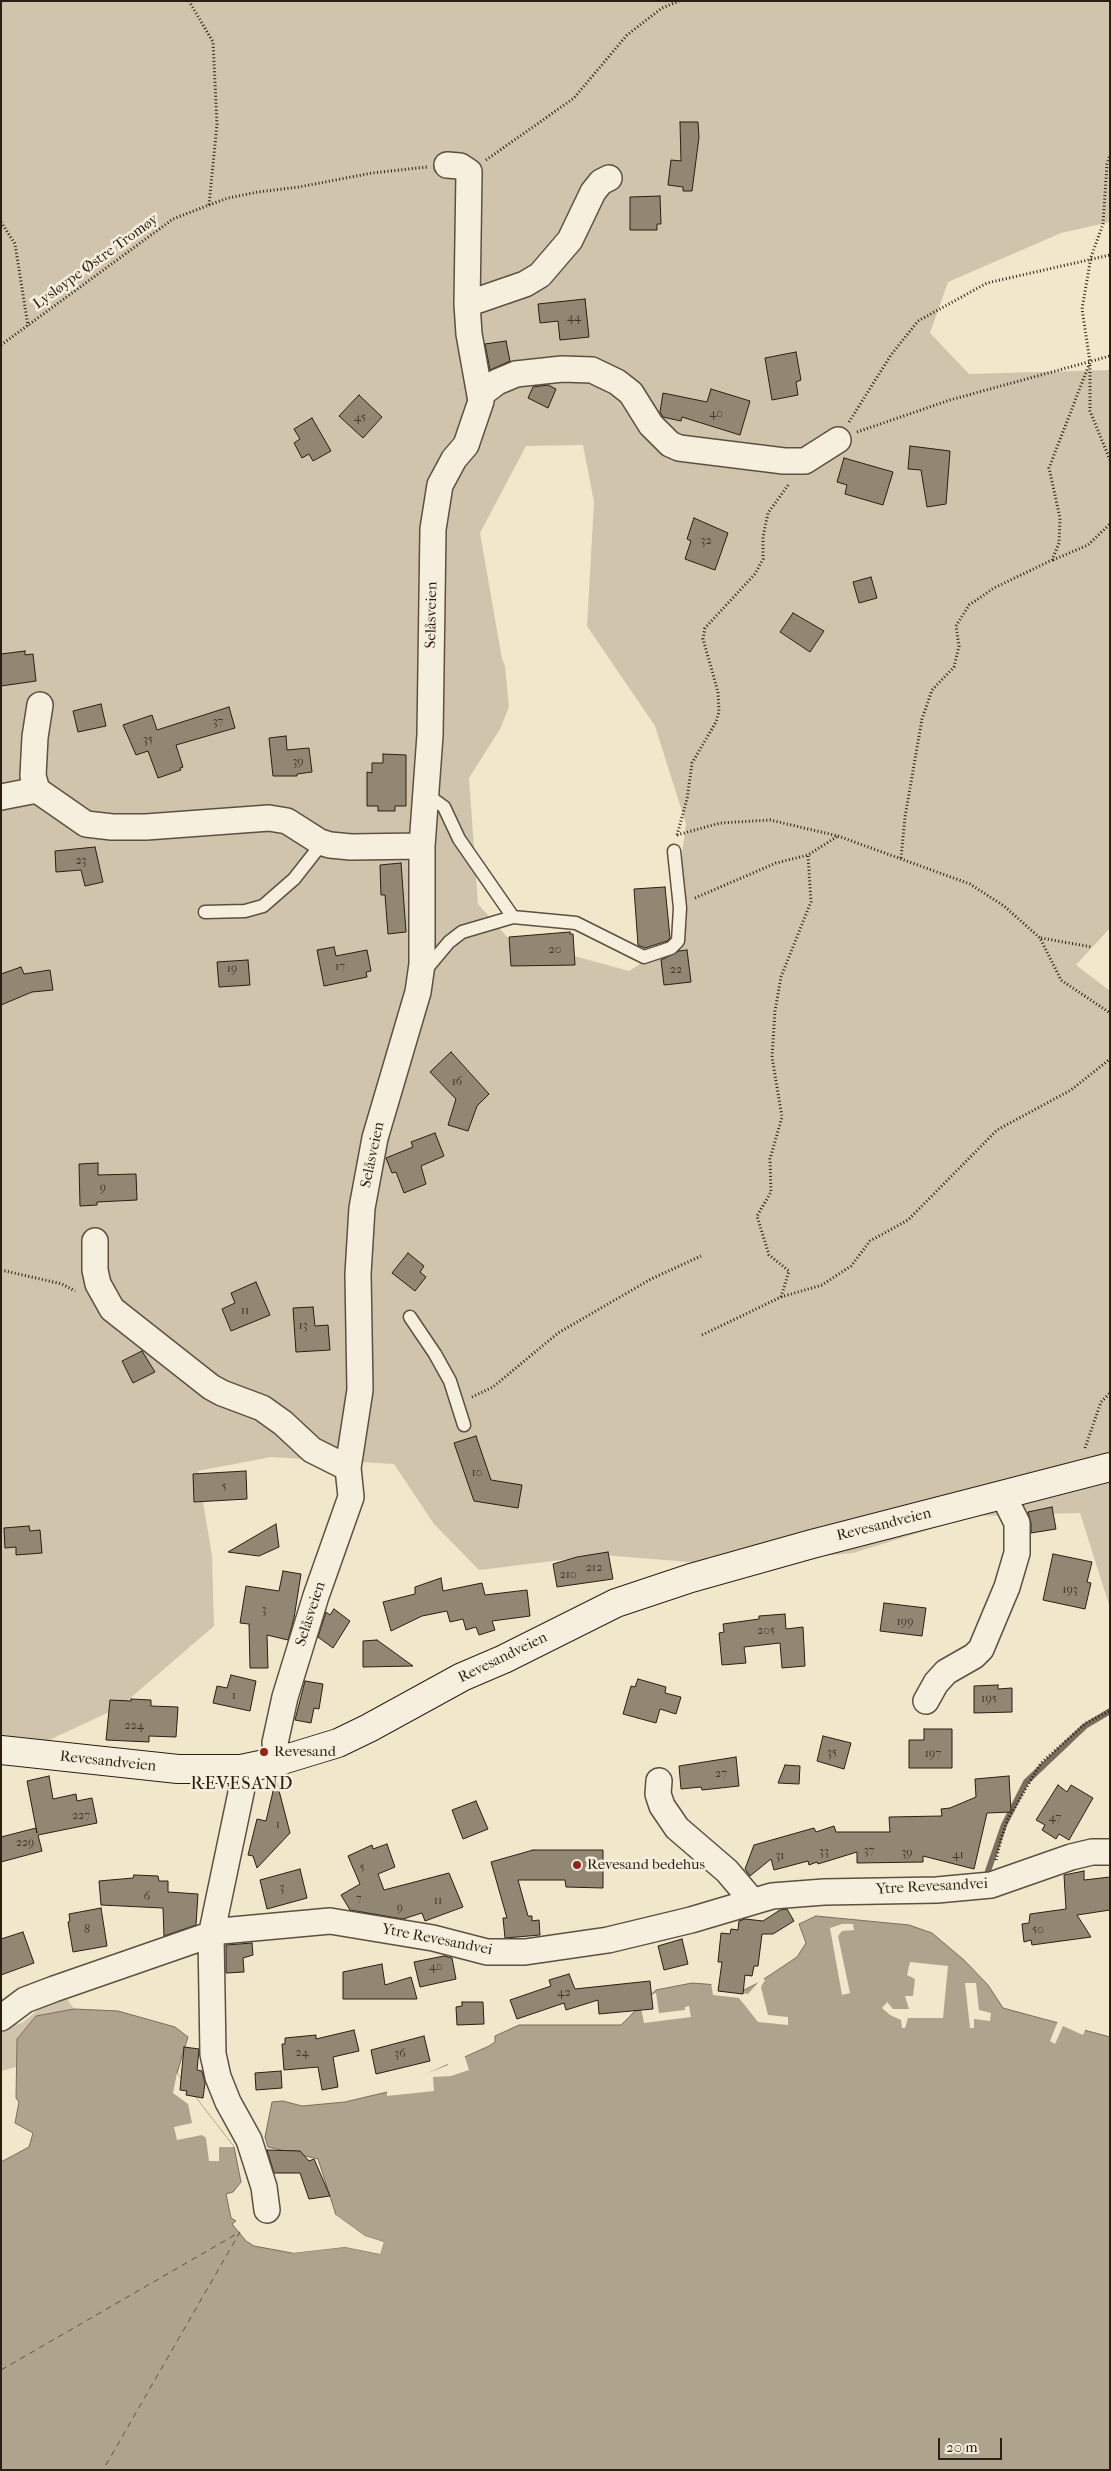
<!DOCTYPE html>
<html>
<head>
<meta charset="utf-8">
<style>
  body { margin:0 }
  #map { position:relative; width:1111px; height:2471px; overflow:hidden; background:#f1e7cb; font-family:"IM FELL French Canon",serif }
  canvas { display:block }
  .frame { position:absolute; inset:0; border:2px solid #2c1e13; pointer-events:none }
  .scale { position:absolute; left:938px; top:2438px; width:64px; height:22px; box-sizing:border-box; border:2px solid #2c1e13; border-top:0; padding-left:6px; font-size:15px; line-height:18px; white-space:nowrap; color:#2c1e13; -webkit-text-stroke:4px #f6efdd; paint-order:stroke }
</style>
</head>
<body>
<div id="map">
<canvas width="1111" height="2471"></canvas>
<div class="frame"></div>
<div class="scale">20 m</div>
</div>
<script>
const ctx = document.querySelector('canvas').getContext('2d');
ctx.lineJoin = 'round';
function fillPath(path, color) { ctx.fillStyle = color; ctx.fill(path, 'evenodd'); }
const shape = rows => new Path2D(rows.map(r => 'M' + r).join(''));
function stroke(path, color, width, dash) { ctx.strokeStyle = color; ctx.lineWidth = width; ctx.lineCap = dash ? 'butt' : 'round'; ctx.setLineDash(dash || []); ctx.stroke(path); }
function label(font, color, halo, rows, align = 'center') {
  ctx.font = font + ' "IM FELL French Canon",serif'; ctx.lineWidth = 5; ctx.setLineDash([]); ctx.textBaseline = 'middle'; ctx.strokeStyle = halo; ctx.fillStyle = color; for (const [text, x, y, turn = 0] of rows) {
    ctx.save(); ctx.translate(x, y); ctx.rotate((+turn || 0) * Math.PI / 180); ctx.textAlign = isNaN(turn) ? turn : align; if (halo) ctx.strokeText(text, 0, 0); ctx.fillText(text, 0, 0); ctx.restore();
  }
}
fillPath(shape([
  [1,1,1110,1,1110,222,1061,233,948,282,930,333,969,374,1110,370,1110,928,1076,965,1110,991,1110,1608,1080,1513,973,1516,853,1553,726,1565,603,1555,479,1570,434,1524,394,1464,271,1457,198,1471,212,1556,214,1626,120,1707,4,1761,1,1764],
  [583,445,594,502,587,626,655,726,686,824,670,945,629,971,508,938,478,904,469,778,500,729,509,707,505,666,502,659,480,533,526,446],
  [66,1997,74,2009,36,2016,17,2039,16,2067,1,2071,1,2029,22,2023,38,2010]
]), '#d0c5ac');
const water = shape([
  [816,1916,909,1925,932,1933,964,1960,988,1985,1003,2008,1110,2037,1110,2470,1,2470,1,2162,29,2147,33,2133,15,2123,19,2102,16,2098,17,2039,36,2016,74,2009,118,2011,175,2027,188,2037,177,2073,234,2147,241,2182,233,2192,226,2194,231,2218,236,2221,232,2224,246,2241,254,2246,292,2253,345,2247,379,2254,384,2242,365,2236,336,2215,318,2159,268,2147,265,2137,272,2102,283,2101,302,2106,345,2102,387,2092,489,2046,495,2042,495,2036,519,2025,621,2025,656,1990,692,1983,718,1985,738,1993,758,1983,797,1957,806,1943,799,1924,816,1916]
]);
fillPath(water, '#aea38c');
stroke(water, '#7a6e5c', 1);
fillPath(shape([
  [842,1924,853,1924,854,1930,842,1931,838,1936,850,1993,842,1995,830,1928],
  [910,1962,948,1966,943,2018,908,2018,905,2028,902,2028,901,2020,890,2015,882,2008,887,2002,893,2009,909,2009,905,1996,913,1996,915,1979,907,1975],
  [762,1978,765,1980,761,1987,768,2015,788,2017,788,2025,758,2022,739,1998,713,1995,711,1982,717,1982,722,1990,748,1994],
  [965,1983,976,1983,979,2010,991,2013,990,2021,974,2019,974,2028,970,2028],
  [656,1993,659,2013,685,2010,685,2007,689,2006,691,2017,644,2023,640,2003,647,1996],
  [1058,2021,1086,2028,1083,2035,1063,2026,1055,2044,1050,2041],
  [464,2054,469,2070,451,2076,433,2077,434,2091,387,2096,387,2091,382,2091,448,2065,447,2062],
  [177,2073,234,2147,219,2147,219,2161,209,2161,206,2138,202,2135,177,2140,174,2127,192,2123,188,2104,173,2093],
  [336,2215,365,2236,384,2242,380,2254,345,2247,292,2253,293,2250,345,2244,378,2251,381,2244,364,2238,335,2217]
]), '#f1e7cb');
stroke(shape([
  [988,1871,1004,1825,1026,1782,1085,1726,1110,1711]
]), '#7a6e5c', 6);
stroke(shape([
  [1,2370,240,2232,103,2470]
]), '#605343', 1, [6, 5]);
const building = shape([
  [680,122,698,122,699,137,692,191,683,191,683,187,668,185,671,160,681,161,680,122],
  [660,196,661,224,657,224,657,230,630,230,630,197,660,196],
  [585,299,589,337,560,340,558,321,540,323,538,304,585,299],
  [506,341,510,361,490,370,485,344,506,341],
  [796,352,801,380,796,382,798,395,772,400,765,358,796,352],
  [548,385,556,389,548,408,528,398,533,387,548,385],
  [711,389,750,401,740,435,682,417,681,421,663,417,660,412,663,393,707,402,711,389],
  [359,395,382,417,363,438,339,416,359,395],
  [312,418,331,451,313,461,309,454,302,458,294,443,300,439,294,429,312,418],
  [910,446,950,451,946,504,927,507,921,470,908,469,910,446],
  [844,458,893,472,883,505,845,494,847,485,837,482,844,458],
  [694,518,728,533,715,570,685,559,691,541,687,539,694,518],
  [871,577,877,598,859,603,853,582,871,577],
  [793,613,824,631,810,652,780,632,793,613],
  [25,651,25,655,33,654,36,681,1,686,1,654,25,651],
  [101,704,106,726,78,732,73,711,101,704],
  [229,707,235,728,176,745,183,767,180,768,181,770,158,778,148,751,136,755,123,725,152,715,157,730,229,707],
  [286,736,287,750,309,748,312,772,297,774,297,776,273,776,269,738,286,736],
  [383,754,406,755,406,806,395,806,395,811,378,811,378,806,367,806,367,772,372,773,372,763,383,763,383,754],
  [95,847,103,882,85,886,81,870,56,872,55,851,95,847],
  [401,863,406,932,388,934,385,895,381,895,380,865,401,863],
  [665,887,670,938,667,941,645,948,638,945,634,889,665,887],
  [570,932,570,934,573,934,575,965,511,966,509,937,570,932],
  [334,947,336,956,367,950,371,971,366,972,367,977,324,986,317,950,334,947],
  [687,950,691,982,664,985,661,960,679,951,687,950],
  [248,960,250,985,219,987,217,962,248,960],
  [21,967,24,974,50,970,53,990,32,992,1,1005,1,974,21,967],
  [451,1052,489,1094,477,1106,468,1131,448,1125,456,1099,430,1072,451,1052],
  [435,1133,444,1156,421,1166,426,1184,404,1193,396,1172,392,1173,386,1158,413,1147,411,1142,435,1133],
  [98,1163,98,1175,136,1174,137,1200,97,1202,97,1205,80,1206,79,1164,98,1163],
  [408,1253,424,1266,420,1272,426,1277,415,1291,392,1273,408,1253],
  [256,1282,270,1315,231,1331,222,1309,235,1303,231,1293,256,1282],
  [313,1307,315,1326,328,1325,330,1350,296,1352,293,1308,313,1307],
  [142,1351,155,1372,133,1383,122,1361,142,1351],
  [476,1436,491,1480,522,1485,518,1508,474,1501,454,1443,476,1436],
  [246,1471,247,1499,194,1502,193,1474,246,1471],
  [1052,1507,1056,1529,1031,1533,1031,1523,1028,1512,1052,1507],
  [276,1524,279,1547,259,1556,228,1552,276,1524],
  [29,1526,30,1531,40,1530,42,1553,16,1555,16,1547,5,1548,4,1528,29,1526],
  [608,1552,613,1579,557,1587,553,1564,577,1557,608,1552],
  [1053,1554,1092,1562,1087,1582,1091,1583,1085,1609,1043,1600,1053,1554],
  [283,1571,301,1574,294,1618,288,1640,267,1635,268,1668,250,1668,249,1624,240,1623,246,1586,279,1591,283,1571],
  [441,1578,443,1591,482,1583,485,1595,527,1590,530,1616,492,1621,495,1630,479,1635,476,1627,466,1630,463,1619,450,1622,447,1611,422,1616,391,1631,383,1602,415,1594,415,1587,441,1578],
  [884,1603,926,1608,922,1636,880,1631,884,1603],
  [334,1609,350,1621,333,1648,318,1637,326,1612,330,1615,334,1609],
  [785,1614,786,1629,803,1627,805,1666,782,1668,780,1643,744,1647,746,1663,722,1665,719,1633,724,1632,723,1624,759,1619,759,1616,785,1614],
  [377,1640,413,1666,363,1667,363,1641,377,1640],
  [231,1675,256,1681,250,1711,213,1703,217,1686,227,1688,231,1675],
  [638,1679,666,1687,665,1693,681,1697,676,1714,660,1709,656,1723,623,1714,631,1686,635,1687,638,1679],
  [305,1681,323,1684,319,1709,314,1708,311,1723,295,1720,305,1681],
  [998,1685,998,1689,1012,1688,1012,1712,974,1713,974,1686,998,1685],
  [131,1699,151,1700,151,1706,178,1707,176,1737,149,1736,149,1742,106,1740,110,1700,131,1701,131,1699],
  [924,1729,952,1729,952,1768,909,1768,909,1740,924,1740,924,1729],
  [823,1736,851,1743,844,1769,817,1761,823,1736],
  [736,1757,739,1786,702,1790,701,1787,681,1789,679,1766,736,1757],
  [785,1765,800,1766,799,1784,778,1783,785,1765],
  [49,1776,53,1799,76,1794,77,1801,92,1798,97,1823,38,1835,42,1851,1,1862,1,1837,36,1828,37,1833,27,1781,49,1776],
  [1009,1776,1011,1812,987,1813,974,1869,923,1856,923,1862,857,1863,857,1852,818,1864,817,1862,809,1865,808,1861,774,1870,771,1859,750,1876,745,1869,754,1845,814,1828,816,1832,834,1826,836,1832,890,1832,889,1817,942,1816,941,1809,950,1808,976,1797,975,1779,1009,1776],
  [276,1779,290,1833,257,1868,253,1856,248,1855,257,1819,266,1821,276,1779],
  [1058,1785,1067,1792,1071,1785,1093,1798,1069,1840,1059,1834,1056,1839,1042,1830,1045,1825,1036,1820,1058,1785],
  [476,1801,488,1829,463,1839,452,1810,476,1801],
  [387,1844,395,1867,378,1874,384,1890,449,1873,463,1907,425,1921,422,1913,403,1919,350,1910,341,1895,360,1884,348,1856,372,1845,373,1849,387,1844],
  [533,1850,603,1850,603,1888,566,1887,565,1880,518,1880,528,1916,532,1916,532,1921,539,1920,540,1935,505,1938,503,1918,507,1918,491,1862,533,1850],
  [300,1869,307,1898,267,1909,260,1880,300,1869],
  [1084,1871,1084,1880,1110,1877,1110,1910,1077,1915,1091,1937,1032,1945,1031,1940,1024,1942,1022,1924,1029,1923,1030,1914,1066,1909,1064,1875,1084,1871],
  [134,1875,158,1876,159,1881,168,1881,168,1892,198,1894,196,1925,164,1936,163,1908,101,1905,99,1881,133,1878,134,1875],
  [101,1908,107,1946,73,1952,68,1922,70,1921,69,1914,101,1908],
  [787,1909,794,1921,773,1934,762,1934,758,1966,754,1966,752,1976,745,1975,743,1994,718,1991,722,1962,718,1962,721,1933,730,1934,731,1929,738,1930,739,1921,745,1919,763,1921,780,1910,787,1909],
  [23,1932,34,1963,1,1975,1,1939,23,1932],
  [682,1939,688,1964,664,1970,658,1946,682,1939],
  [252,1943,253,1955,243,1958,244,1972,226,1973,226,1945,252,1943],
  [444,1956,452,1958,456,1979,420,1987,414,1962,444,1956],
  [382,1964,385,1985,411,1977,417,1999,343,1999,343,1972,382,1964],
  [569,1974,575,1989,650,1981,653,2009,599,2014,598,2000,566,2010,564,2003,517,2019,510,2000,551,1986,549,1980,569,1974],
  [462,2002,483,2002,484,2024,457,2025,456,2007,462,2006,462,2002],
  [354,2030,359,2051,333,2057,338,2087,322,2090,318,2067,284,2070,282,2044,285,2044,285,2038,316,2035,316,2039,354,2030],
  [424,2036,430,2061,376,2074,371,2050,424,2036],
  [184,2047,199,2049,197,2070,202,2071,205,2083,203,2098,186,2095,187,2091,180,2090,184,2047],
  [281,2071,282,2088,256,2090,255,2073,281,2071],
  [267,2150,300,2151,309,2161,314,2159,330,2196,309,2199,300,2173,274,2173,267,2150]
]);
fillPath(building, '#928773');
stroke(building, '#2c1e13', 1);
const service = shape([
  [426,794,444,807,459,839,513,917,576,923,644,957,671,948,678,941,680,908,674,851],
  [205,912,245,911,263,906,294,879,316,851,320,842],
  [423,973,449,942,462,932,513,917],
  [410,1317,435,1354,450,1381,464,1425]
]);
const minor = shape([
  [467,304,525,284,540,275,570,240,593,192,601,182,609,178],
  [480,395,497,382,516,374,562,369,592,370,617,382,631,393,651,425,670,444,679,448,784,461,805,461,838,440],
  [37,790,33,776,35,737,40,705],
  [1,797,37,790,86,824,112,827,146,827,269,818,287,821,320,842,330,845,351,847,422,846],
  [95,1241,95,1270,98,1284,112,1309,211,1387,222,1393,262,1408,283,1423,312,1450,348,1468],
  [926,1701,936,1683,946,1672,974,1656,981,1649,1007,1587,1017,1553,1017,1523,1003,1495],
  [279,1761,275,1743,285,1697,316,1596,351,1497,348,1468,360,1390,358,1274,362,1208,375,1138,418,992,422,964,422,846,430,735,433,529,440,485,454,459,466,445,481,401,469,334,467,304,469,172,460,166,447,165],
  [241,1769,242,1788,211,1936,213,2054,218,2077,228,2102,249,2140,264,2187,267,2210],
  [659,1781,658,1794,662,1806,677,1828,727,1871,749,1897,750,1902],
  [1,2018,25,2000,54,1989,221,1931,330,1921,433,1938,487,1952,525,1952,608,1940,691,1920,772,1896,824,1892,937,1890,991,1885,1071,1857,1092,1852,1110,1852]
]);
const secondary = shape([
  [1,1750,178,1769,241,1769,279,1761,338,1743,369,1728,462,1677,504,1659,616,1603,691,1578,812,1544,1110,1467]
]);
stroke(service, '#5d5041', 15);
stroke(minor, '#5d5041', 28);
stroke(secondary, '#2c1e13', 30);
stroke(shape([
  [486,160,574,98,627,35,662,8,679,1],
  [209,205,228,198,258,192,299,187,372,173,427,167],
  [1,222,15,244,28,326],
  [1,345,173,219,209,205,217,124,213,42,189,1],
  [1090,365,1090,411,1110,460],
  [849,422,891,355,918,321,987,283,1110,255],
  [857,432,950,400,1110,356],
  [1053,560,1088,545,1110,524],
  [677,835,720,823,770,820,838,836,970,884,1004,906,1040,938,1061,980,1110,1013],
  [677,835,687,799,692,763,716,722,719,712,718,692,703,639,705,628,755,574,763,559,763,537,768,513,789,484],
  [901,858,905,817,922,719,932,690,954,667,959,646,956,626,969,605,994,588,1052,560,1059,543,1060,518,1049,468,1090,362,1082,309,1091,257,1103,224,1107,164,1110,155],
  [695,898,776,863,808,855],
  [1041,938,1092,947],
  [1,1270,62,1284,75,1291],
  [781,1297,789,1271,769,1255,757,1216,771,1192,770,1159,782,1117,772,1057,775,1011,781,977,811,902,808,855,838,836],
  [702,1335,781,1297,822,1285,851,1266,870,1241,908,1220,997,1130,1071,1090,1110,1059],
  [472,1397,493,1387,558,1333,651,1279,701,1256],
  [1085,1448,1101,1402,1110,1393],
  [996,1860,1001,1839,1008,1819,1041,1763,1086,1723,1110,1711]
]), '#2c1e13', 3, [1, 2.5]);
stroke(service, '#f6efdd', 12);
stroke(minor, '#f6efdd', 25);
stroke(secondary, '#f6efdd', 28);
for (const [x, y, r, color] of [
  [264,1752,5,"#8f2418"],
  [577,1865,5,"#8f2418"]
]) { const dot = new Path2D(); dot.arc(x, y, r, 0, 2 * Math.PI); ctx.fillStyle = color; ctx.fill(dot); stroke(dot, '#f6efdd', 2); }
label('12px', '#46382b', null, [
  ["44",574,318],
  ["40",716,414],
  ["45",360,418],
  ["32",706,541],
  ["37",218,722],
  ["35",148,740],
  ["39",298,762],
  ["23",81,861],
  ["20",555,950],
  ["17",340,967],
  ["19",232,969],
  ["22",676,970],
  ["16",457,1082],
  ["9",103,1188],
  ["11",245,1311],
  ["13",303,1326],
  ["10",477,1473],
  ["5",224,1487],
  ["212",594,1568],
  ["210",568,1575],
  ["193",1070,1590],
  ["3",264,1610],
  ["199",905,1622],
  ["205",766,1631],
  ["1",234,1696],
  ["195",989,1699],
  ["224",134,1726],
  ["35",832,1753],
  ["197",933,1754],
  ["27",721,1774],
  ["227",81,1816],
  ["47",1055,1818],
  ["1",278,1825],
  ["229",25,1843],
  ["37",869,1851],
  ["33",824,1852],
  ["39",907,1853],
  ["41",958,1855],
  ["31",780,1856],
  ["5",362,1868],
  ["3",282,1888],
  ["6",147,1897],
  ["7",359,1899],
  ["11",438,1901],
  ["9",400,1908],
  ["8",87,1930],
  ["50",1038,1930],
  ["40",436,1967],
  ["42",564,1993],
  ["24",302,2053],
  ["36",400,2054]
]);
label('15px', '#2c1e13', '#f6efdd', [
  ["Lysløype Østre Tromøy",96,262,-36],
  ["Selåsveien",432,615,-89],
  ["Selåsveien",373,1155,-78],
  ["Revesandveien",884,1525,-14],
  ["Selåsveien",311,1614,-72],
  ["Revesandveien",503,1658,-26],
  ["Revesandveien",108,1762,6],
  ["Ytre Revesandvei",932,1887,-3],
  ["Ytre Revesandvei",437,1940,11]
]);
label('15px', '#2c1e13', '#f6efdd', [
  ["Revesand",274,1752],
  ["Revesand bedehus",587,1865]
], 'left');
ctx.letterSpacing = '1px';
label('18px', '#2c1e13', '#f6efdd', [
  ["REVESAND",242,1785]
]);
ctx.letterSpacing = '0px';
</script>
</body>
</html>
